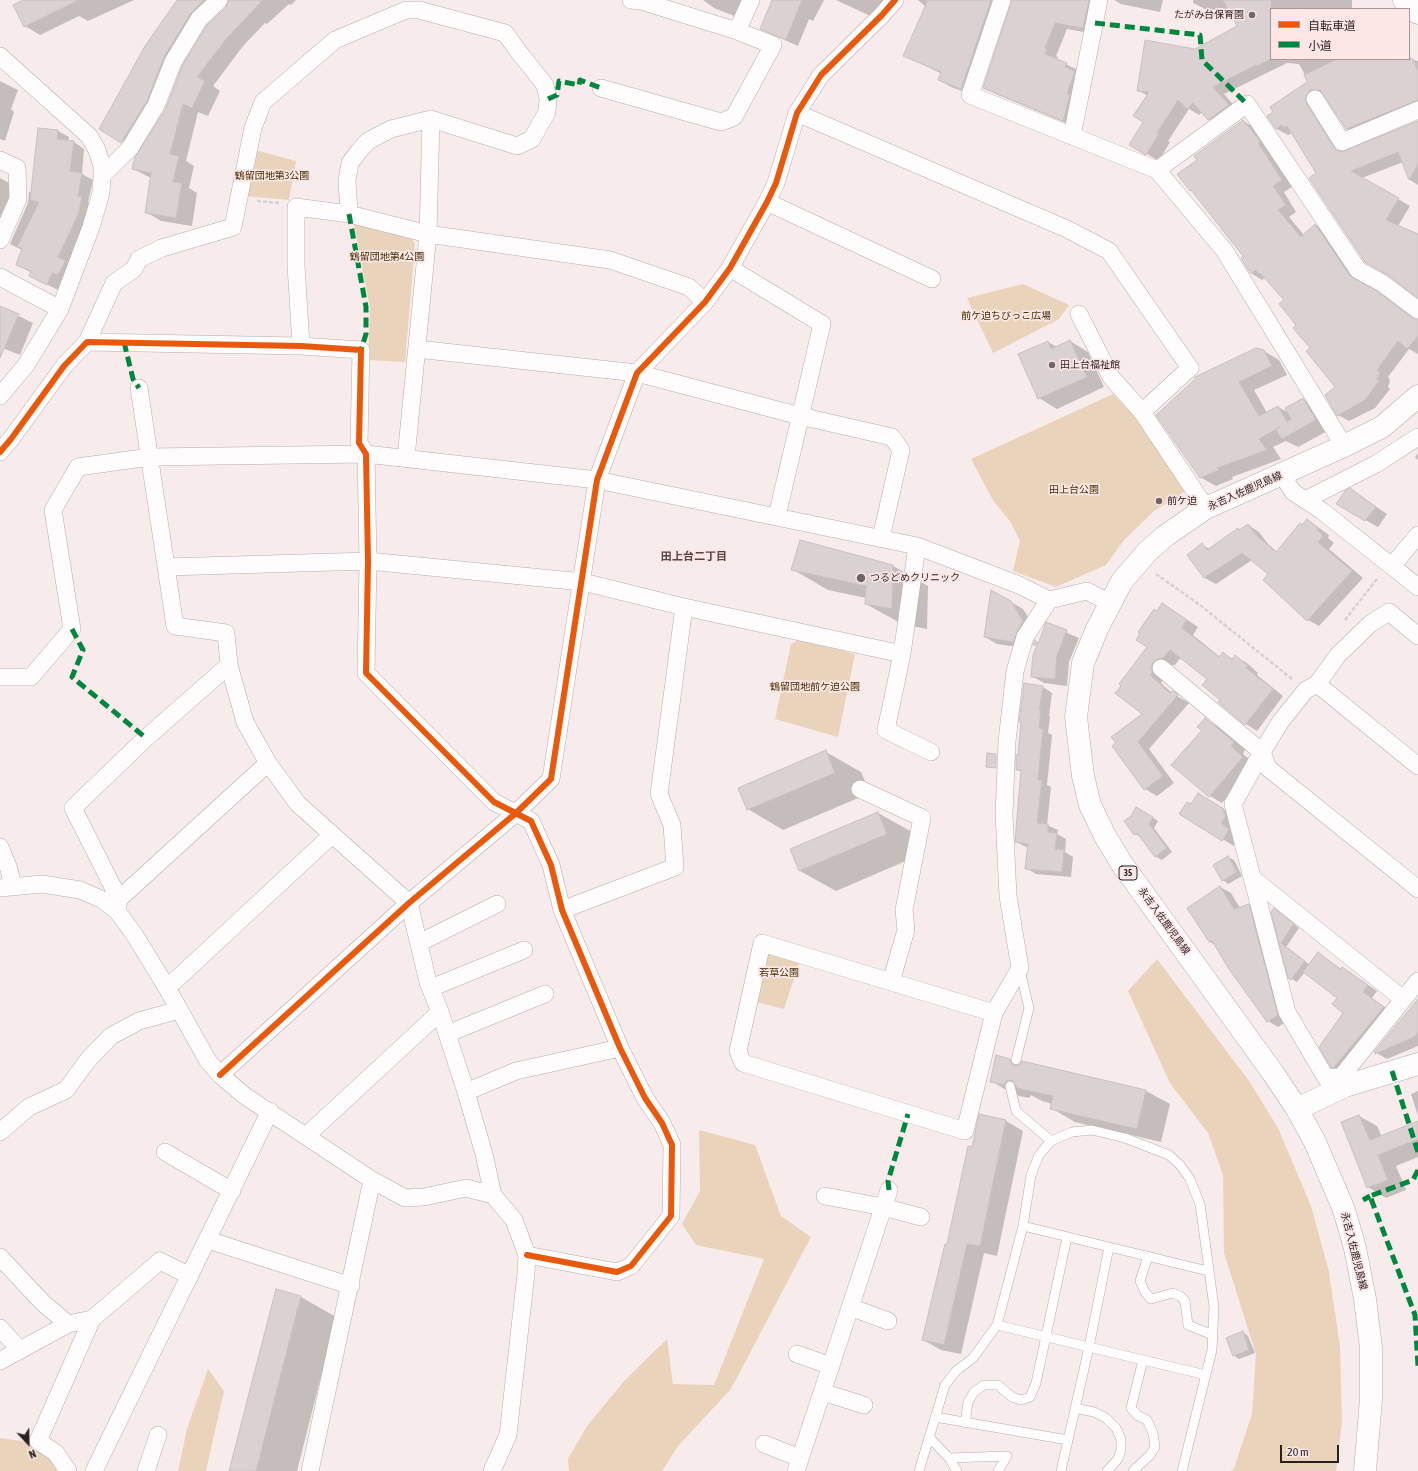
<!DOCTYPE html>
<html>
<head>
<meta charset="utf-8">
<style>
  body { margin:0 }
  #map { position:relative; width:1418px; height:1471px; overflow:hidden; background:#f7ebeb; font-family:"Asap Condensed","Noto Sans JP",sans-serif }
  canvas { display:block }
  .legend { position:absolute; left:1270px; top:8px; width:140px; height:52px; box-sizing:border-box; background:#fce7e6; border:1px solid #a79796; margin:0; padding:5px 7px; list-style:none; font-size:12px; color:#281f1f }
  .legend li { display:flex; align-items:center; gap:8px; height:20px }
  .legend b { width:20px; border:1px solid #a79796 }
  .north { position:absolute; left:8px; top:1423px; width:40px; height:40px; -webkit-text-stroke:3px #fce7e6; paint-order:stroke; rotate:158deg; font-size:11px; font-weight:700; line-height:16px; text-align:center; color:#281f1f }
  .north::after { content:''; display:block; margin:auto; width:14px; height:18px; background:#281f1f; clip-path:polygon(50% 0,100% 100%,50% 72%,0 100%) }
  .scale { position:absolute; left:1280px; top:1445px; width:59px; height:18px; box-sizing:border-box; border:2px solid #281f1f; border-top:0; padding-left:5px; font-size:12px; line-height:14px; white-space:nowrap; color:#281f1f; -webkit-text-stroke:3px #fce7e6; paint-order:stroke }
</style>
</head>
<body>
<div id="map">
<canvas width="1418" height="1471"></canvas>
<ul class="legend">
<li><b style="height:5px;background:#e8590c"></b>自転車道</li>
<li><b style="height:5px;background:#00873e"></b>小道</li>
</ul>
<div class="north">N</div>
<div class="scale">20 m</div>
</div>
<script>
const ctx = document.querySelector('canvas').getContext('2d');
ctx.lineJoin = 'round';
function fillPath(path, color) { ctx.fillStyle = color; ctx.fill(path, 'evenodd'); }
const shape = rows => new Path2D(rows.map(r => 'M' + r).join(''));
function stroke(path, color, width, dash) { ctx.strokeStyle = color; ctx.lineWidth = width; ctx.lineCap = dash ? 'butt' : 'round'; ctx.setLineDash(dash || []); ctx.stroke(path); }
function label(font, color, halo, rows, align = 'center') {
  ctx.font = font + ' "Asap Condensed","Noto Sans JP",sans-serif'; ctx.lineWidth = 3.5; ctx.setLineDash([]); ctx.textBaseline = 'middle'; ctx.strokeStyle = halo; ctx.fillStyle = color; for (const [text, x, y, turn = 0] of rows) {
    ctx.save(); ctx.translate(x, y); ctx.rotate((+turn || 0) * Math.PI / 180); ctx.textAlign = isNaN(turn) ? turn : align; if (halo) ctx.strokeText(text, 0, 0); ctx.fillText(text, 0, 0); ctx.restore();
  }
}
fillPath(shape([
  [255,150,296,161,289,200,246,196],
  [354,223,410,235,415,244,405,362,368,360,370,308],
  [1023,284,1069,305,1059,319,993,353,967,298],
  [1113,394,1133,415,1186,491,1154,511,1125,539,1106,565,1056,587,1013,571,1020,541,1010,521,994,502,971,459],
  [799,640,855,654,838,737,775,719,791,644],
  [772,952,800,960,784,1009,756,1002,765,956],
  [1157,959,1249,1081,1278,1128,1311,1206,1329,1272,1340,1347,1342,1421,1336,1471,1231,1471,1234,1468,1252,1414,1256,1354,1224,1253,1223,1175,1208,1133,1170,1083,1128,991],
  [699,1130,755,1145,781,1216,811,1237,731,1389,678,1446,662,1471,569,1471,568,1459,587,1426,625,1380,667,1339,673,1384,714,1385,764,1259,696,1245,682,1224,700,1191],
  [208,1369,224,1391,206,1471,178,1471,187,1429],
  [0,1438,28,1442,48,1450,60,1471,0,1471]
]), '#e9d4bb');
fillPath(shape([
  [25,0,134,0,88,21,79,16,40,35,25,26],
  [178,0,229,0,206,23,180,66,138,150,115,137],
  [229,0,296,0,291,5,289,4,267,24,265,23,243,46,213,86,220,91,208,116,198,112,186,161,194,166,189,188,197,193,192,226,161,221,146,212,151,178,133,169,229,4],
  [703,0,750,0,742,19,714,8],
  [773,0,824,0,813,21,809,19,798,46,761,29],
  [836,0,888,0,879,20],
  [918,0,1008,0,973,95,951,87,939,80,942,74,904,55,926,7],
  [1013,0,1103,0,1095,34,1067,29,1056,56,1058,57,1057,60,1078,70,1075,127,996,94,984,87],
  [1114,0,1163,0,1160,12,1121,4],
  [1193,0,1352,0,1352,9,1271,9,1271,59,1409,59,1409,54,1411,59,1418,61,1418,110,1358,136,1347,129,1325,96,1321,97,1318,112,1343,152,1418,122,1418,185,1410,180,1403,162,1362,178,1410,206,1398,226,1418,235,1418,295,1318,173,1292,133,1288,135,1277,129,1268,116,1309,82,1299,64,1287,63,1224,94,1240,112,1221,126,1209,119,1202,112,1199,115,1189,109,1168,141,1170,142,1159,161,1130,144,1144,122,1148,96,1138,90,1195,50,1238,27,1230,10,1205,9,1193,3],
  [0,81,18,90,11,109,14,112,5,141,0,139],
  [1243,121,1254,127,1292,187,1284,192,1296,212,1289,217,1304,235,1316,225,1327,232,1361,283,1388,299,1418,322,1418,354,1409,349,1388,377,1390,380,1388,387,1390,389,1375,408,1349,421,1338,415,1337,388,1298,325,1285,301,1265,277,1262,280,1251,273,1245,256,1179,174,1199,160],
  [39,129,58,131,69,137,68,142,74,142,84,149,82,174,93,180,88,202,92,205,58,290,30,276,32,273,17,265,22,250,10,244,28,203,29,192,32,193],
  [0,178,18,188,0,247],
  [0,307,33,323,20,355,0,347],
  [1070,341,1088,352,1104,387,1057,409,1039,398,1048,342,1057,347],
  [1264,351,1279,360,1287,375,1254,390,1267,413,1278,407,1289,413,1303,399,1318,408,1331,429,1298,447,1286,441,1273,447,1281,459,1232,477,1233,479,1216,486,1200,477,1157,415],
  [1418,453,1418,460,1415,457],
  [1350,489,1387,514,1378,527,1337,504],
  [1308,520,1329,535,1328,538,1334,543,1329,549,1363,578,1319,626,1308,620,1269,574,1252,560,1216,584,1205,578,1188,555,1202,545,1210,549,1238,529,1241,530,1248,525,1259,532,1268,544,1277,552],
  [893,566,928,586,927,629,902,624,866,604,866,598,828,590,792,569],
  [992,591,1023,609,1035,628,1025,648,997,644,985,637],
  [1163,604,1198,627,1193,635,1220,657,1223,653,1233,659,1236,657,1247,663,1258,673,1257,675,1283,696,1257,731,1246,724,1219,702,1221,700,1209,679,1181,657,1175,665,1170,665,1161,683,1172,693,1189,703,1149,749,1174,783,1157,796,1145,789,1114,746,1144,714,1149,647,1157,612],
  [1047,624,1079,638,1069,662,1067,686,1044,683,1032,676,1038,646,1034,644,1035,641,1039,643],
  [1025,684,1043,687,1052,693,1049,716,1050,717,1048,733,1052,735,1047,785,1051,787,1047,825,1058,830,1057,834,1066,839,1065,852,1073,857,1071,877,1036,874,1026,868,1028,848,1016,842,1022,772,1017,769],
  [1205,719,1217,726,1245,749,1243,754,1255,764,1222,803,1210,796,1172,765,1204,730],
  [826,752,861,772,870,793,783,830,748,809],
  [1198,794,1235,816,1240,836,1234,846,1181,814,1191,806],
  [1137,808,1158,821,1154,828,1172,852,1162,860,1156,857,1141,837,1135,834,1132,816],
  [878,813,914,833,922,854,836,891,800,871,791,850],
  [1228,857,1234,860,1242,876,1228,884,1223,880],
  [1220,887,1231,893,1240,908,1249,906,1259,911,1287,1021,1278,1027,1268,1021,1217,946,1210,942,1189,908],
  [1272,912,1280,913,1299,928,1286,947,1310,965,1318,953,1341,969,1351,973,1377,991,1372,998,1393,1013,1342,1072,1332,1067,1345,1013,1339,998,1305,972,1297,982,1289,977],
  [1418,1000,1418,1046,1387,1059,1375,1052],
  [1010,1059,1020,1066,1146,1091,1170,1104,1161,1142,1075,1122,1051,1108,1052,1104,1042,1101,1031,1095,1029,1098,1015,1095,991,1081],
  [1418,1091,1418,1116,1411,1094],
  [980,1116,1006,1121,1023,1131,997,1256,984,1253,961,1354,941,1350,923,1340],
  [1359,1116,1377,1126,1382,1137,1400,1129,1418,1140,1418,1157,1396,1166,1406,1190,1386,1198,1368,1187],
  [277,1291,301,1297,336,1317,297,1471,230,1471],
  [1243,1332,1248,1336,1255,1353,1239,1359,1233,1355]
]), '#0003');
const building = shape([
  [23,0,79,0,24,27,13,5,23,0],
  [177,0,204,0,190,14,164,57,147,101,121,143,99,129,145,46,177,0],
  [229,0,263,0,227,38,197,77,205,81,192,108,183,104,170,154,179,156,173,182,182,183,176,218,145,213,151,173,132,169,135,157,165,110,182,66,207,25,226,7,229,0],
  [772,0,802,0,786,40,760,29,772,0],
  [928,0,991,0,961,89,938,80,941,72,903,56,928,0],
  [1012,0,1089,0,1083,28,1055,23,1045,48,1047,49,1045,54,1067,63,1065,67,1075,71,1067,94,1070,95,1063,121,983,88,1012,0],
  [1223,0,1271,0,1271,59,1257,66,1256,65,1213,87,1229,105,1208,120,1193,103,1187,109,1178,100,1157,133,1159,134,1146,155,1144,154,1129,145,1143,122,1133,116,1149,92,1137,91,1145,40,1195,49,1237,26,1223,0],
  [1337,59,1413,59,1418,71,1418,100,1346,129,1320,90,1310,90,1305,99,1307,104,1334,147,1341,152,1418,121,1418,164,1409,180,1398,152,1351,171,1399,198,1386,220,1418,234,1418,298,1388,275,1365,262,1309,178,1316,173,1287,126,1284,128,1282,125,1276,129,1267,116,1273,112,1270,107,1307,82,1304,75,1337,59],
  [1243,120,1260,141,1258,143,1282,180,1273,186,1286,205,1278,210,1301,237,1315,224,1350,276,1377,291,1412,318,1418,320,1418,336,1407,349,1398,341,1377,370,1380,372,1377,380,1379,381,1365,400,1337,416,1325,395,1335,387,1306,351,1310,348,1293,328,1296,325,1279,304,1284,300,1260,273,1259,274,1256,270,1251,274,1241,258,1243,256,1191,190,1190,191,1177,174,1197,160,1194,156,1243,120],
  [38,128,58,130,57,139,74,141,70,171,82,173,78,196,82,197,78,215,58,257,65,261,58,275,52,273,47,285,29,276,31,271,16,265,22,248,17,247,39,202,30,200,38,128],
  [0,306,19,314,0,358,0,306],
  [1070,340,1087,377,1038,399,1018,354,1048,341,1051,349,1070,340],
  [1256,348,1264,350,1272,366,1239,382,1259,416,1278,406,1287,422,1291,419,1285,408,1303,398,1316,420,1282,439,1276,430,1280,427,1259,439,1267,450,1217,468,1219,470,1200,478,1156,415,1195,379,1195,377,1256,348],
  [1350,488,1376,507,1365,521,1336,504,1345,491,1350,488],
  [1307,519,1318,528,1317,530,1323,536,1318,542,1352,571,1307,621,1263,580,1268,574,1242,553,1204,578,1187,555,1202,543,1207,550,1238,528,1239,530,1248,524,1257,536,1276,552,1300,523,1302,525,1307,519],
  [800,540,893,565,892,609,865,604,866,586,791,570,800,540],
  [991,590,1011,601,1023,621,1017,632,1013,642,984,637,991,590],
  [1162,603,1187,620,1182,628,1219,657,1223,652,1232,660,1235,655,1248,666,1246,668,1273,689,1245,725,1218,702,1220,700,1202,685,1207,679,1170,650,1163,658,1158,659,1154,661,1151,667,1152,673,1150,675,1170,693,1173,691,1178,695,1138,742,1163,776,1144,790,1112,746,1116,743,1111,737,1142,714,1115,693,1121,686,1119,684,1147,647,1136,640,1140,633,1138,632,1154,609,1157,611,1162,603],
  [1046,622,1067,630,1057,655,1055,679,1031,677,1033,655,1037,645,1033,645,1035,640,1038,644,1046,622],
  [1024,683,1043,686,1039,710,1041,710,1039,728,1043,729,1038,780,1042,780,1037,823,1048,824,1048,832,1057,833,1055,849,1064,850,1062,872,1025,869,1028,844,1015,842,1021,770,1016,770,1016,755,1018,755,1021,722,1019,722,1024,683],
  [1205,718,1234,742,1231,746,1243,757,1209,797,1171,765,1202,730,1197,727,1205,718],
  [826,750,835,773,747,810,738,788,826,750],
  [987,753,996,754,996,768,986,767,987,753],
  [1198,793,1224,809,1223,811,1226,816,1221,823,1229,829,1222,841,1179,814,1187,802,1191,804,1198,793],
  [1136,807,1153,817,1149,824,1167,848,1155,857,1137,833,1134,835,1124,821,1131,816,1136,807],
  [878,812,887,834,799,871,790,849,878,812],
  [1228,856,1237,872,1222,881,1213,865,1228,856],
  [1220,886,1234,909,1249,904,1278,1015,1267,1022,1229,969,1212,941,1209,942,1187,908,1220,886],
  [1274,908,1294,924,1281,943,1305,961,1291,980,1288,978,1271,912,1274,908],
  [1318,952,1340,969,1342,967,1368,985,1363,992,1384,1007,1334,1067,1331,1068,1319,1047,1343,1013,1332,1004,1337,998,1303,972,1318,952],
  [1418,999,1418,1032,1414,1037,1375,1054,1374,1052,1418,999],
  [996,1055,1010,1059,1012,1064,1015,1066,1020,1064,1022,1061,1146,1090,1137,1129,1050,1109,1053,1096,1017,1088,1012,1080,1006,1081,1004,1085,990,1082,996,1055],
  [979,1114,1006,1120,980,1246,967,1244,944,1345,922,1340,945,1244,947,1244,968,1146,972,1147,979,1114],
  [1359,1115,1370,1140,1418,1121,1418,1139,1378,1155,1388,1180,1367,1188,1341,1122,1359,1115],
  [276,1289,301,1296,256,1471,229,1471,276,1289],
  [1243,1331,1249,1350,1233,1356,1226,1338,1243,1331]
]);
fillPath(building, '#dbd1d3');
stroke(building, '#c9c0c1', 1);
const service = shape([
  [1016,1060,1029,1008,1020,970],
  [1010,1086,1016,1111,1051,1141],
  [1023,1226,1208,1271],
  [1148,1256,1140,1281,1145,1292,1151,1299,1173,1293,1180,1296,1185,1301,1188,1325,1213,1335],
  [997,1325,1206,1375],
  [1075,1408,1094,1412,1106,1418,1116,1428,1121,1439,1121,1450,1118,1459,1107,1471],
  [935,1417,1068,1440],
  [965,1423,968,1402,974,1392,984,1385,998,1385,1012,1397,1021,1400,1030,1397,1036,1383,1067,1237],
  [929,1437,949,1458,957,1471],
  [949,1458,1007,1456,998,1471],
  [919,1471,945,1385,956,1371,973,1358,997,1325,1023,1226,1031,1175,1039,1155,1051,1141,1072,1132,1092,1130,1125,1138,1169,1155,1180,1165,1190,1179,1200,1204,1214,1307,1212,1350,1182,1471],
  [1061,1471,1089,1347,1109,1247],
  [1133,1471,1150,1455,1155,1447,1153,1433,1147,1420,1137,1415,1131,1408,1143,1360]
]);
const minor = shape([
  [631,0,641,1,737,31],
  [1002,0,970,95,1157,170,1224,250,1344,446],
  [0,56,89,136,97,150,102,166,102,176,101,193,91,227,60,309,26,365,0,396],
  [601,88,721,122,734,117,773,45,737,31,751,0],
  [1315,99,1342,142,1418,110],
  [797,113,1067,229,1109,251,1190,368,1142,412],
  [1072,136,1099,0],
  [0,160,17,168,18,199,0,240],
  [1157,170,1247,104,1358,270,1382,283,1418,310],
  [102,176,130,148,156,105,173,62,199,19,219,0],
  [767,202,932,279],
  [349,214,347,180,350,163,359,151,368,141,391,129,431,119],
  [730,268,822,324,777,516],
  [0,277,60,309],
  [1079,314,1111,377,1142,412,1206,508],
  [87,342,114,283,134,269,139,259,162,248,233,227,253,128,263,102,335,40,406,10,419,10,505,33,518,51,545,85,548,99,547,112,532,139,517,146,431,119,428,234,406,458],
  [301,346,296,265,296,207,349,214,428,234,610,260,689,287,705,302],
  [417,349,637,373,800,416,892,437,901,450,881,538],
  [139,388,175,626,226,633,229,665,245,722,268,763,298,804,409,903,428,982,440,1012,466,1092,484,1154,493,1195],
  [0,452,11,439,64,366,87,342,301,346,361,350,359,443,366,454,368,561,366,673,494,802,531,821,551,865,562,910,620,1048,645,1098,662,1123,672,1145,671,1216,631,1266,617,1272,527,1255],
  [1282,475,1293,492,1322,511,1418,587],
  [1305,500,1376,464,1418,437],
  [1392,566,1418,535],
  [167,567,368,561,583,582,684,607,902,654,917,546],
  [902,654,886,730,931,752],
  [1161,668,1262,752,1268,768,1418,889],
  [0,677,31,677,72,629,53,510,78,467,150,457,366,454,597,480,917,546,1019,585,1049,600,1087,591,1110,603],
  [1317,684,1338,655,1370,624,1389,612,1418,636],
  [860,789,922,818,904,910,906,930,891,982],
  [0,847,9,869,13,887],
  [1252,878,1403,999],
  [0,888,42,884,80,890,103,900,117,911,134,934,167,988,208,1061,220,1075,245,1096,372,1180,405,1198,424,1197,466,1188,493,1195,514,1220,527,1255,526,1273,508,1435,492,1471],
  [119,899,268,763],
  [562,910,675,867,672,825,659,794,684,607],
  [117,911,119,899,73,808,146,738,229,665],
  [419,943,497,904],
  [167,988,332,835],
  [431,988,524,950],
  [994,1013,762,943,738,1051,743,1063,965,1131,994,1013,1020,968,1008,896,1004,814,1007,741,1015,671,1025,637,1049,600],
  [447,1034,545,994],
  [220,1075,409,903,516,813,551,779,597,480,637,373,705,302,730,268,767,202,776,183,797,113,821,75,882,15,895,0],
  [1341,1077,1326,1078,1287,1012,1233,804,1262,752,1281,721,1306,690,1317,684,1418,766],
  [1345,1086,1341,1077,1418,981],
  [466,1092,516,1071,620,1048],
  [0,1132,29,1107,66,1090,88,1060,111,1036,139,1021,179,1010],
  [306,1136,440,1012],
  [165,1152,232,1191],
  [825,1196,883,1207,921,1217],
  [208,1240,351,1286],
  [0,1257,43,1303,68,1324],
  [850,1307,888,1321],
  [0,1328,19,1349],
  [797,1354,831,1366],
  [0,1361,68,1324,92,1319,160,1261,190,1276],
  [822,1392,864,1405],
  [764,1444,800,1458],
  [68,1471,56,1453,38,1441,92,1319],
  [94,1471,270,1111],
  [146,1471,158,1435],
  [310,1471,372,1180],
  [796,1471,889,1190]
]);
const tertiary = shape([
  [1297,1109,1345,1086,1418,1064]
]);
const primary = shape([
  [1404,0,1418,13],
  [1365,1471,1371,1399,1371,1348,1365,1299,1355,1248,1344,1210,1315,1142,1297,1109,1273,1073,1122,864,1105,836,1090,805,1083,776,1076,717,1083,663,1097,629,1122,581,1148,551,1165,536,1206,508,1344,446,1382,427,1418,396]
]);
stroke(service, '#b7adad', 10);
stroke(minor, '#b7adad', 18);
stroke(tertiary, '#b7adad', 23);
stroke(primary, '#b7adad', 23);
stroke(shape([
  [257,201,280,203],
  [1156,574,1200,605,1292,679],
  [1345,620,1377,579]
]), '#d6d2d2', 2.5, [4, 2]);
stroke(service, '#fefcfc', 9);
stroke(minor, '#fefcfc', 17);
stroke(tertiary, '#fefcfc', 22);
stroke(primary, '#fefcfc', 22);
stroke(shape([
  [1095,23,1200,35,1202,60,1247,104],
  [548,99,557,95,559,81,579,85,580,80,601,88],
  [349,214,366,307,366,334,361,350],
  [124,342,133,379,139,388],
  [72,629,83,650,72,677,146,738],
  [1392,1071,1418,1152],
  [1418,1170,1413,1180,1370,1196,1415,1315,1418,1366],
  [889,1190,888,1181,908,1114],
  [1363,1200,1370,1196]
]), '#00873e', 5, [10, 5]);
stroke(shape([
  [0,452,11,439,64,366,87,342,301,346,361,350,359,443,366,454,368,561,366,673,494,802,531,821,551,865,562,910,620,1048,645,1098,662,1123,672,1145,671,1216,631,1266,617,1272,527,1255],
  [220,1075,409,903,516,813,551,779,597,480,637,373,705,302,730,268,767,202,776,183,797,113,821,75,882,15,895,0]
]), '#e8590c', 6);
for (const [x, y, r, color] of [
  [1252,15,4,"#706666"],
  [1052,365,4,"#706666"],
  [1159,501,4,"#706666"],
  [861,578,5,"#706666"]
]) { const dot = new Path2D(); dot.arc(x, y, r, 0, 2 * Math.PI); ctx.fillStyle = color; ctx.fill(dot); stroke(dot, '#fce7e6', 1.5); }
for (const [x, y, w] of [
  [1128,873,18]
]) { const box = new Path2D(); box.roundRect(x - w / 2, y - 7, w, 14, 3); ctx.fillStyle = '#fce7e6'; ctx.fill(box); stroke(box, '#281f1f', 1); }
label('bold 9px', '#281f1f', null, [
  ["35",1128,873]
]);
label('10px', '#281f1f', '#fce7e6', [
  ["たがみ台保育園",1244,15,"right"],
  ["田上台福祉館",1060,365],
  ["前ケ迫",1167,501],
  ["つるどめクリニック",870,578]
], 'left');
label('10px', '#452e00', '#fce7e6', [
  ["鶴留団地第3公園",272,176],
  ["鶴留団地第4公園",387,257],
  ["前ケ迫ちびっこ広場",1006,316],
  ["田上台公園",1074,490],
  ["鶴留団地前ケ迫公園",815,687],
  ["若草公園",779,973]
]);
label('10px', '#281f1f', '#fce7e6', [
  ["永吉入佐鹿児島線",1245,491,-24],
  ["永吉入佐鹿児島線",1164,921,54],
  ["永吉入佐鹿児島線",1354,1251,76]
]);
label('bold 11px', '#594543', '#fce7e6', [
  ["田上台二丁目",694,557]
]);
</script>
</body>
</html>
